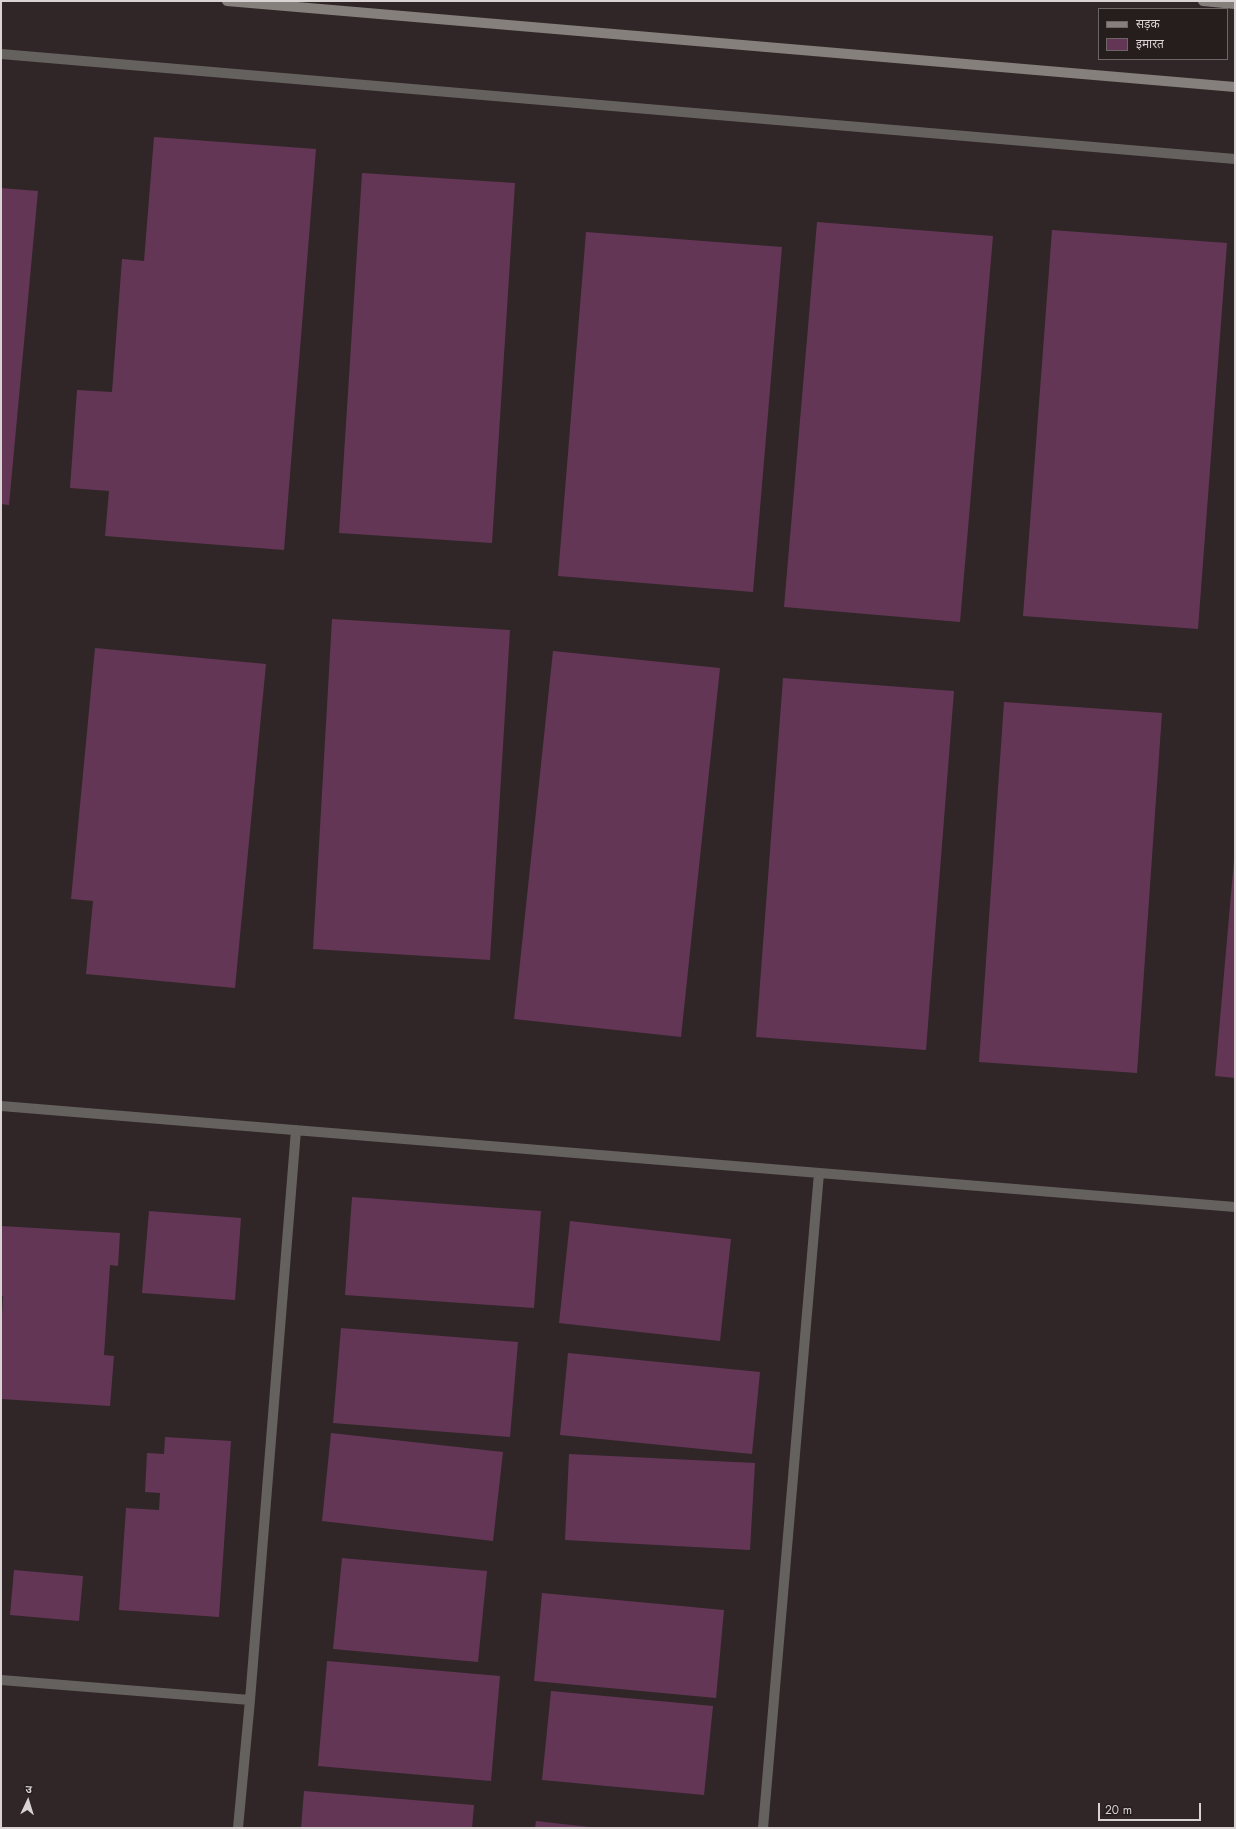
<!DOCTYPE html>
<html>
<head>
<meta charset="utf-8">
<style>
  body { margin:0 }
  #map { position:relative; width:1236px; height:1829px; overflow:hidden; background:#302627; font-family:Jost,"Noto Sans Devanagari",sans-serif }
  canvas { display:block }
  .frame { position:absolute; inset:0; border:2px solid #d9d3d3; pointer-events:none }
  .legend { position:absolute; left:1098px; top:8px; width:130px; height:52px; box-sizing:border-box; background:#261d1d; border:1px solid #6e6666; margin:0; padding:5px 7px; list-style:none; font-size:12px; color:#d9d3d3 }
  .legend li { display:flex; align-items:center; gap:8px; height:20px }
  .legend b { width:20px; border:1px solid #6e6666 }
  .north { position:absolute; left:8px; top:1781px; width:40px; height:40px; -webkit-text-stroke:3px #261d1d; paint-order:stroke; rotate:4deg; font-size:11px; font-weight:700; line-height:16px; text-align:center; color:#d9d3d3 }
  .north::after { content:''; display:block; margin:auto; width:14px; height:18px; background:#d9d3d3; clip-path:polygon(50% 0,100% 100%,50% 72%,0 100%) }
  .scale { position:absolute; left:1098px; top:1803px; width:103px; height:18px; box-sizing:border-box; border:2px solid #d9d3d3; border-top:0; padding-left:5px; font-size:12px; line-height:14px; white-space:nowrap; color:#d9d3d3; -webkit-text-stroke:3px #261d1d; paint-order:stroke }
</style>
</head>
<body>
<div id="map">
<canvas width="1236" height="1829"></canvas>
<div class="frame"></div>
<ul class="legend">
<li><b style="height:5px;background:#86807c"></b>सड़क</li>
<li><b style="height:11px;background:#633656"></b>इमारत</li>
</ul>
<div class="north">उ</div>
<div class="scale">20 m</div>
</div>
<script>
const ctx = document.querySelector('canvas').getContext('2d');
ctx.lineJoin = 'round';
function fillPath(path, color) { ctx.fillStyle = color; ctx.fill(path, 'evenodd'); }
const shape = rows => new Path2D(rows.map(r => 'M' + r).join(''));
function stroke(path, color, width, dash) { ctx.strokeStyle = color; ctx.lineWidth = width; ctx.lineCap = dash ? 'butt' : 'round'; ctx.setLineDash(dash || []); ctx.stroke(path); }
fillPath(shape([
  [154,137,316,149,284,550,105,536,109,491,70,488,77,390,112,392,122,259,144,261],
  [362,173,515,183,492,543,339,533],
  [1,188,38,191,9,505,1,504],
  [817,222,993,236,960,622,784,607],
  [1052,230,1227,243,1198,629,1023,616],
  [586,232,782,247,753,592,558,576],
  [332,619,510,630,490,960,313,949],
  [95,648,266,664,235,988,86,974,93,901,71,899],
  [553,651,720,668,681,1037,514,1019],
  [783,678,954,691,926,1050,756,1037],
  [1004,702,1162,713,1137,1073,979,1062],
  [1234,860,1235,860,1235,1078,1215,1076],
  [352,1197,541,1211,534,1308,345,1295],
  [149,1211,241,1218,235,1300,142,1293],
  [570,1221,731,1239,720,1341,559,1323],
  [1,1226,120,1233,118,1266,110,1265,104,1355,114,1356,110,1406,1,1399,1,1334,3,1296,1,1296],
  [341,1328,518,1342,510,1437,333,1423],
  [568,1353,760,1372,752,1454,560,1435],
  [331,1433,503,1452,493,1541,322,1521],
  [165,1437,231,1441,219,1617,119,1610,126,1508,159,1510,160,1493,145,1492,147,1453,164,1454],
  [569,1454,755,1463,750,1550,565,1540],
  [342,1558,487,1571,478,1662,333,1649],
  [14,1570,83,1576,79,1621,10,1615],
  [542,1593,724,1610,716,1698,534,1681],
  [327,1661,500,1676,491,1781,318,1766],
  [551,1691,713,1706,704,1795,542,1780],
  [304,1791,474,1805,472,1828,301,1828],
  [536,1821,589,1827,589,1828,535,1828]
]), '#633656');
stroke(shape([
  [1,54,1235,159],
  [1,1106,1235,1207],
  [1,1680,250,1700],
  [238,1828,250,1700,296,1130],
  [763,1828,819,1173]
]), '#65615f', 10);
stroke(shape([
  [227,1,1235,87],
  [1203,1,1235,4]
]), '#86807c', 10);
</script>
</body>
</html>
